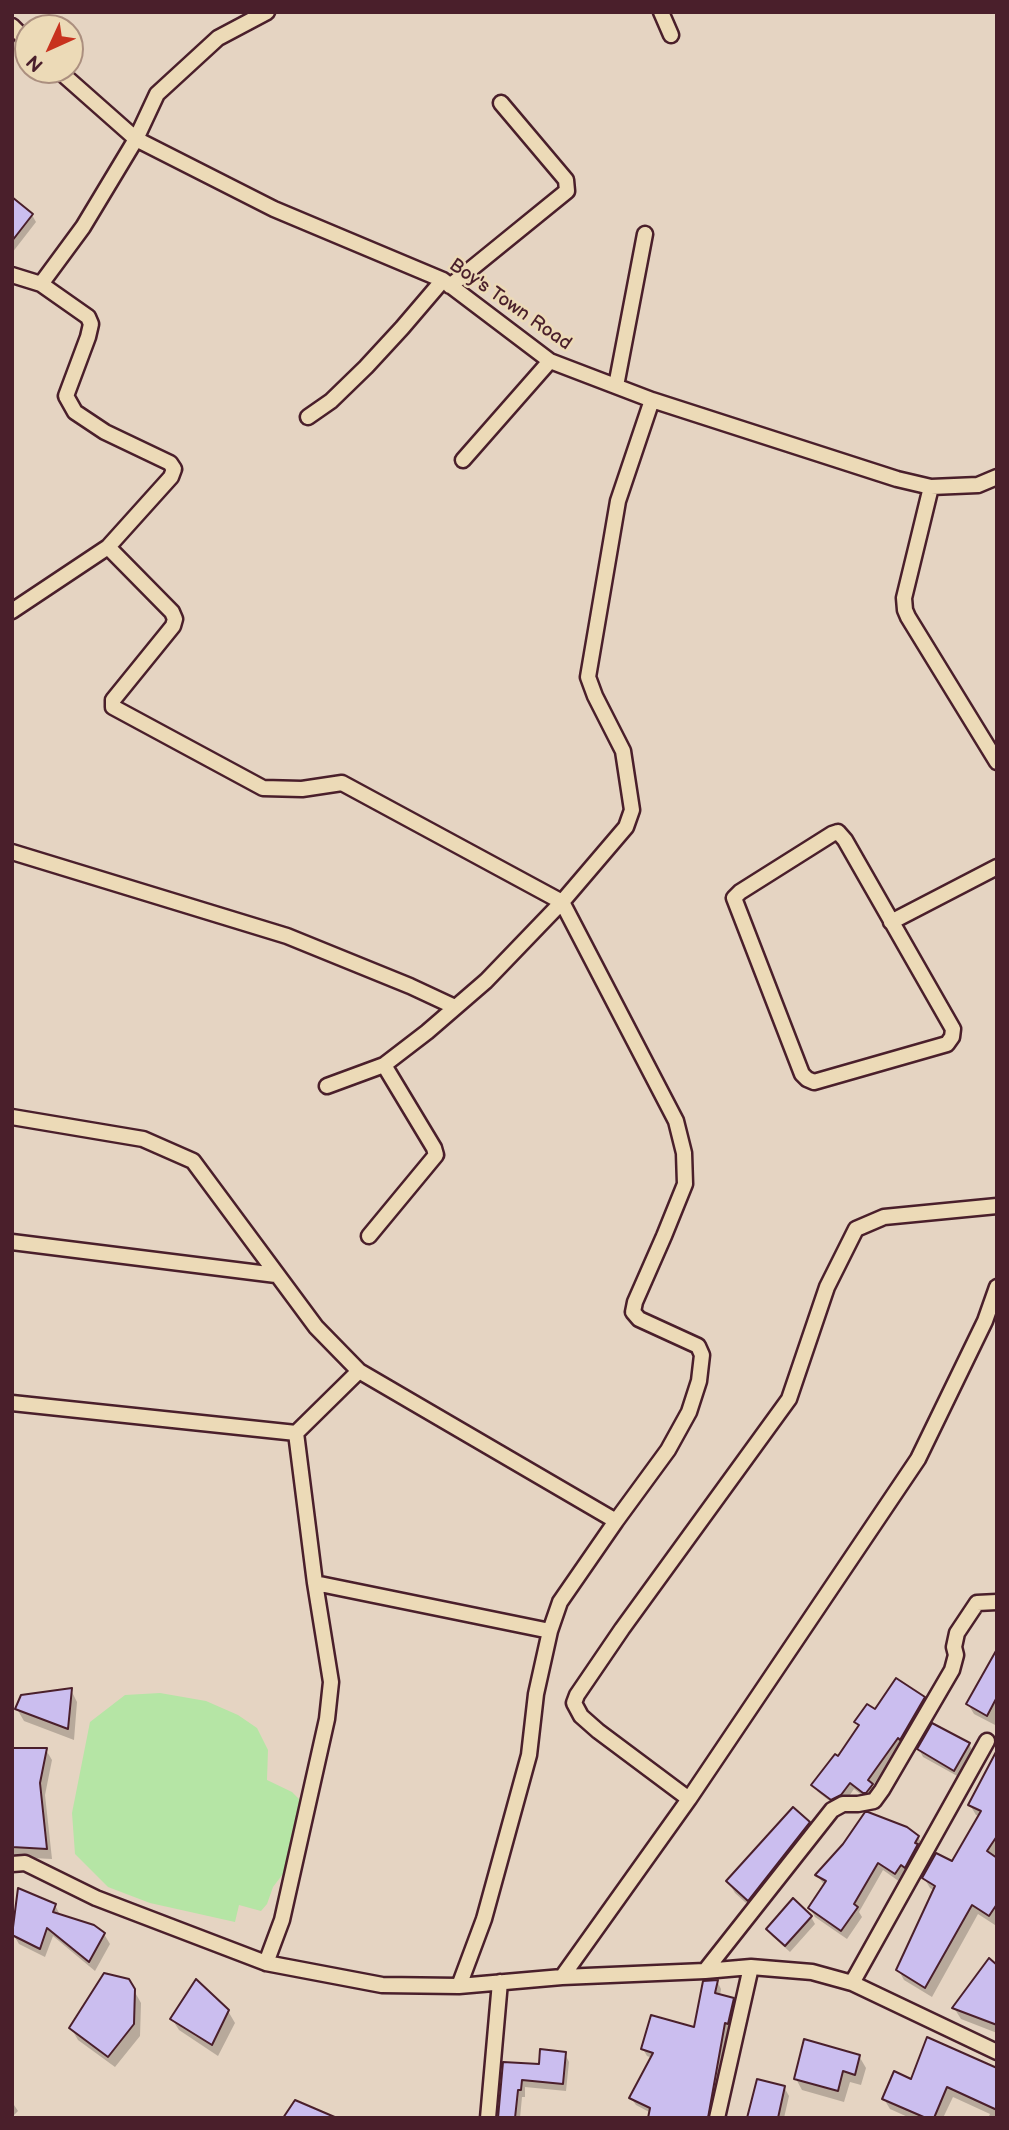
<!DOCTYPE html>
<html>
<head>
<meta charset="utf-8">
<style>
  body { margin:0 }
  #map { position:relative; width:1009px; height:2130px; overflow:hidden; background:#e5d4c2; font-family:"Balsamiq Sans",sans-serif }
  canvas { display:block }
  .frame { position:absolute; inset:0; border:14px solid #4a1f2b; pointer-events:none }
  .north { position:absolute; left:14px; top:14px; width:70px; height:70px; box-sizing:border-box; background:#ecdab7; border:2px solid #ab8f7f; border-radius:50%; rotate:225deg; font-size:19px; font-weight:700; line-height:28px; text-align:center; color:#4a1f2b }
  .north::after { content:''; display:block; margin:auto; width:24px; height:32px; background:#c8321e; clip-path:polygon(50% 0,100% 100%,50% 72%,0 100%) }
</style>
</head>
<body>
<div id="map">
<canvas width="1009" height="2130"></canvas>
<div class="frame"></div>
<div class="north">N</div>
</div>
<script>
const ctx = document.querySelector('canvas').getContext('2d');
ctx.lineJoin = 'round';
function fillPath(path, color) { ctx.fillStyle = color; ctx.fill(path, 'evenodd'); }
const shape = rows => new Path2D(rows.map(r => 'M' + r).join(''));
function stroke(path, color, width, dash) { ctx.strokeStyle = color; ctx.lineWidth = width; ctx.lineCap = dash ? 'butt' : 'round'; ctx.setLineDash(dash || []); ctx.stroke(path); }
function label(font, color, halo, rows, align = 'center') {
  ctx.font = font + ' "Balsamiq Sans",sans-serif'; ctx.lineWidth = 5; ctx.setLineDash([]); ctx.textBaseline = 'middle'; ctx.strokeStyle = halo; ctx.fillStyle = color; for (const [text, x, y, turn = 0] of rows) {
    ctx.save(); ctx.translate(x, y); ctx.rotate((+turn || 0) * Math.PI / 180); ctx.textAlign = isNaN(turn) ? turn : align; if (halo) ctx.strokeText(text, 0, 0); ctx.fillText(text, 0, 0); ctx.restore();
  }
}
fillPath(shape([
  [160,1693,206,1701,238,1715,257,1728,268,1750,267,1780,292,1792,302,1802,295,1837,286,1870,273,1887,267,1904,261,1911,239,1905,235,1922,150,1903,108,1887,75,1854,72,1813,90,1722,125,1695]
]), '#b5e5a5');
fillPath(shape([
  [12,200,32,215,36,222,12,253],
  [997,1651,997,1726,974,1714,968,1704],
  [71,1690,77,1702,74,1740,24,1721,17,1709],
  [924,1699,928,1706,872,1787,876,1792,868,1800,854,1789,845,1802,836,1806,818,1792,813,1785,838,1759,859,1728,856,1722,875,1712],
  [969,1744,973,1752,959,1777,923,1757,919,1749],
  [12,1750,46,1750,52,1760,45,1795,52,1859,12,1857],
  [997,1771,997,1922,995,1925,978,1914,932,1997,904,1980,898,1969,935,1891,930,1888,924,1878,953,1863,980,1816,976,1815,970,1805],
  [809,1824,815,1835,755,1911,735,1893,728,1881],
  [918,1837,923,1846,900,1882,883,1870,859,1912,862,1917,847,1939,815,1917,810,1908,825,1886,817,1875],
  [55,1905,60,1915,104,1934,110,1944,95,1971,53,1936,45,1957,19,1944,13,1934],
  [811,1917,815,1924,790,1952,772,1936,768,1929],
  [997,1967,997,2033,961,2019,954,2008],
  [128,1980,141,2003,140,2036,115,2067,78,2040,71,2028],
  [717,1981,721,1989,720,1996,733,1999,737,2006,732,2031,728,2030,713,2118,649,2118,651,2113,636,2105,631,2098,652,2058,647,2056,643,2049,695,2030],
  [228,2011,235,2023,218,2056,179,2030,172,2019],
  [565,2054,569,2062,566,2091,525,2087,525,2097,522,2097,520,2118,499,2118,504,2063,540,2066],
  [859,2056,866,2068,861,2085,850,2082,844,2102,802,2090,796,2079],
  [912,2081,997,2090,997,2118,988,2118,990,2114,953,2097,943,2118,910,2118,890,2109,884,2099],
  [784,2087,789,2096,784,2118,749,2118],
  [12,2102,18,2111,12,2117]
]), '#0003');
const building = shape([
  [12,197,33,214,12,241,12,197],
  [997,1649,997,1697,987,1716,966,1704,997,1649],
  [896,1678,925,1697,900,1740,898,1738,868,1780,873,1784,866,1793,863,1793,850,1783,841,1795,831,1800,811,1785,835,1754,838,1756,859,1725,854,1722,867,1704,875,1709,896,1678],
  [72,1688,68,1729,15,1709,21,1695,72,1688],
  [932,1723,970,1743,954,1771,917,1749,932,1723],
  [12,1748,47,1748,40,1783,47,1849,12,1847,12,1748],
  [997,1750,997,1836,987,1851,997,1858,997,1904,989,1916,972,1905,925,1988,896,1970,935,1886,922,1878,936,1853,952,1861,981,1811,968,1805,997,1750],
  [793,1807,810,1822,748,1901,726,1881,793,1807],
  [865,1812,868,1812,907,1827,919,1836,915,1843,918,1844,905,1868,901,1865,895,1874,878,1863,854,1904,858,1907,841,1931,808,1908,826,1881,815,1875,843,1844,865,1812],
  [18,1888,56,1904,53,1912,94,1925,105,1933,89,1962,47,1928,40,1949,12,1935,18,1888],
  [793,1898,812,1916,785,1946,766,1929,793,1898],
  [989,1958,997,1965,997,2025,952,2008,989,1958],
  [104,1973,129,1979,135,1989,134,2024,108,2057,69,2028,104,1973],
  [196,1979,229,2010,212,2045,170,2019,196,1979],
  [718,1980,715,1993,734,1998,728,2024,725,2023,708,2118,648,2118,650,2108,629,2098,653,2053,641,2049,651,2015,694,2027,703,1981,718,1980],
  [927,2037,997,2068,997,2110,947,2087,934,2118,926,2118,882,2099,894,2071,911,2079,927,2037],
  [804,2039,860,2055,855,2075,843,2071,838,2091,794,2079,804,2039],
  [540,2049,566,2052,563,2084,522,2080,521,2090,518,2090,515,2118,498,2118,503,2062,539,2064,540,2049],
  [757,2079,785,2086,778,2118,747,2118,757,2079],
  [295,2100,337,2118,283,2118,295,2100]
]);
fillPath(building, '#cbbeef');
stroke(building, '#4a1f2b', 2);
const minor = shape([
  [661,12,671,35],
  [12,26,28,42],
  [58,70,136,139,274,209,443,280,550,361,652,400,897,479,931,487,978,485,997,477],
  [12,275,41,284,83,227,136,139,157,94,218,38,267,12],
  [41,284,88,317,91,324,88,337,66,396,75,412,105,432,170,463,174,469,171,477,108,547,172,612,175,619,173,626,113,700,113,707,263,788,302,789,342,783,562,902,486,981,427,1032,384,1065,327,1086],
  [450,286,567,191,566,180,501,103],
  [616,386,645,234],
  [308,417,331,401,366,367,402,328,443,280],
  [463,460,550,361],
  [931,487,904,598,905,610,908,617,997,762],
  [12,611,108,547],
  [838,832,845,840,953,1029,952,1037,947,1044,814,1082,807,1079,802,1074,734,898,740,892,832,834,838,832],
  [12,852,287,936,410,986,455,1007],
  [891,922,997,867],
  [12,1117,143,1139,193,1161,316,1327,359,1371,616,1521],
  [369,1236,436,1155,434,1148,384,1065],
  [12,1242,276,1275],
  [12,1403,296,1433,315,1583,550,1631],
  [296,1433,359,1371],
  [689,1799,598,1731,581,1716,574,1703,577,1695,622,1629,789,1399,827,1287,856,1229,884,1217,997,1206],
  [12,1864,25,1863,96,1898,266,1963,382,1985,459,1986,562,1977,705,1971,751,1967,812,1972,852,1983,997,2052],
  [266,1963,282,1920,327,1719,331,1682,315,1583],
  [705,1971,832,1810,843,1804,858,1804,874,1801,882,1790,952,1670,956,1655,954,1647,957,1633,977,1603,997,1602],
  [562,1977,689,1799,918,1459,985,1321,997,1287],
  [852,1983,987,1741],
  [459,1986,484,1919,529,1755,536,1694,550,1631,560,1602,616,1521,668,1450,689,1412,699,1381,702,1355,698,1346,639,1319,633,1312,635,1302,664,1236,685,1184,684,1153,676,1121,562,902,626,827,632,810,623,751,595,696,588,677,618,501,652,400],
  [488,2118,500,1982],
  [717,2118,751,1967]
]);
stroke(minor, '#4a1f2b', 19);
stroke(minor, '#ecdab7', 14);
label('19px', '#4a1f2b', '#ecdab7', [
  ["Boy's Town Road",510,305,35]
]);
</script>
</body>
</html>
